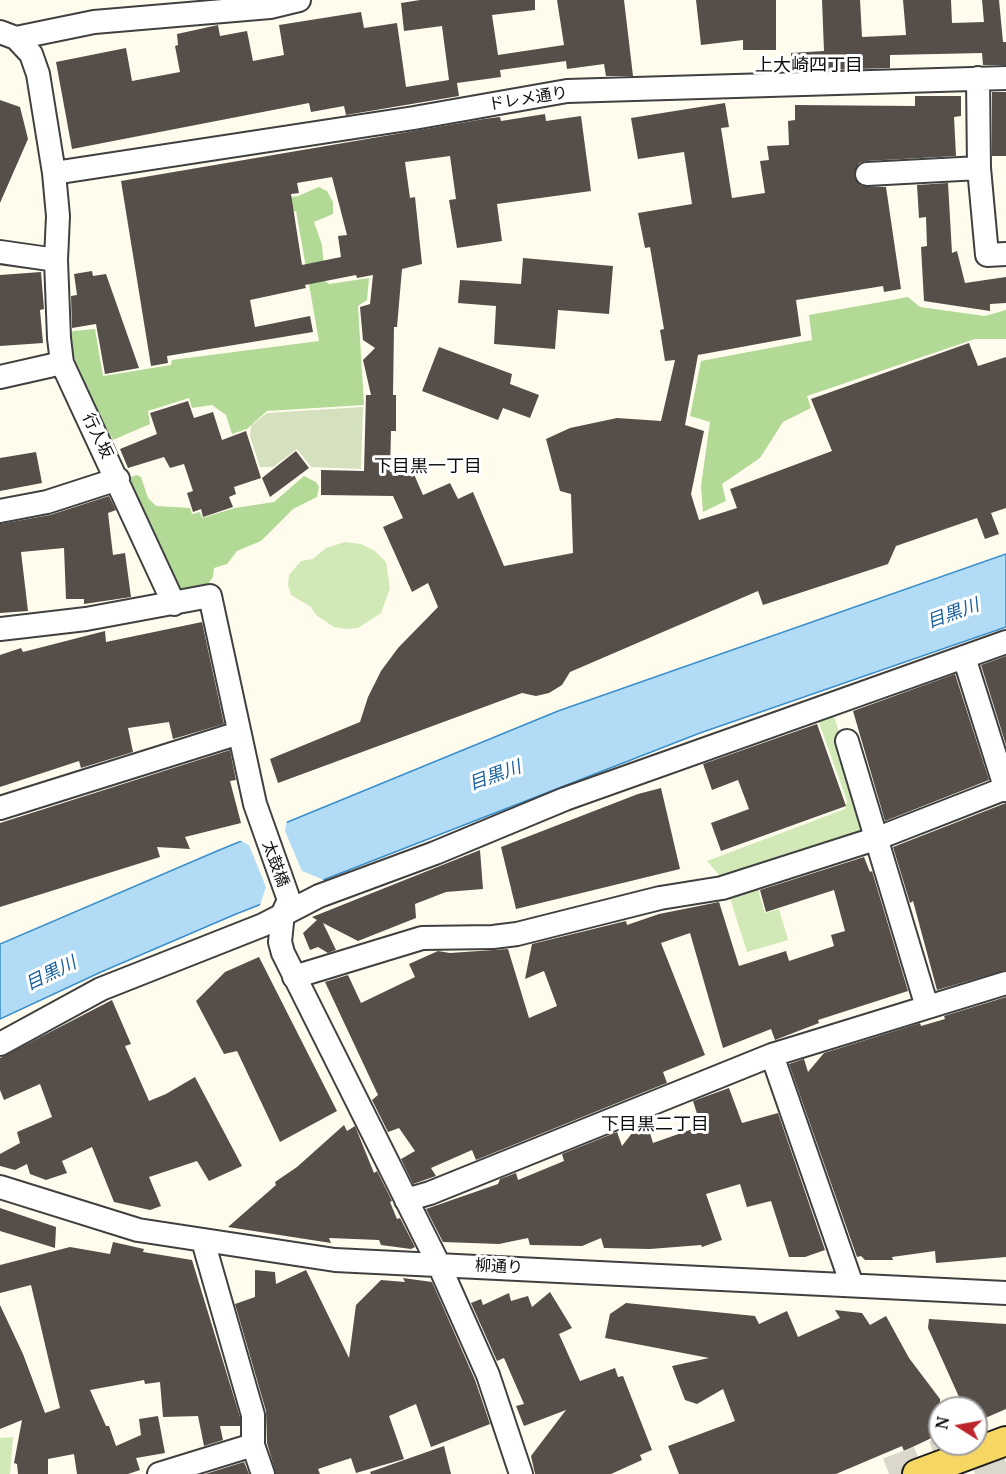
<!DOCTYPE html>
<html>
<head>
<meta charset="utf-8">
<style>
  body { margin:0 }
  #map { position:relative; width:1006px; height:1474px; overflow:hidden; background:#fffced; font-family:"Noto Serif",serif }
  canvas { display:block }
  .north { position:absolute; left:928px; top:1396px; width:60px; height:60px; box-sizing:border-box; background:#fff; border:2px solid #9e9e9e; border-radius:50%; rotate:281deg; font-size:16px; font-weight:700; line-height:24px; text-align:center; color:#0d0d0d }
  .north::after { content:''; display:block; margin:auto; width:21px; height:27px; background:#bc262a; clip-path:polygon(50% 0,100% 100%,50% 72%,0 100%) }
</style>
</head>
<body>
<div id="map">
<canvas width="1006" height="1474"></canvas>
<div class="north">N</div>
</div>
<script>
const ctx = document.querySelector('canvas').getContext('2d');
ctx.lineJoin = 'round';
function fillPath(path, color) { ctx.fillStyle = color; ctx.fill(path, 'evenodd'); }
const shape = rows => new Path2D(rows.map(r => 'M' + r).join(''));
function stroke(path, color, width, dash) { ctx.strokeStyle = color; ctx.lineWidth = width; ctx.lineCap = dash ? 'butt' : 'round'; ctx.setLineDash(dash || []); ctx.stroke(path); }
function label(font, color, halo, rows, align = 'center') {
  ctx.font = font + ' "Noto Serif","Noto Sans JP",serif'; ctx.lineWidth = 6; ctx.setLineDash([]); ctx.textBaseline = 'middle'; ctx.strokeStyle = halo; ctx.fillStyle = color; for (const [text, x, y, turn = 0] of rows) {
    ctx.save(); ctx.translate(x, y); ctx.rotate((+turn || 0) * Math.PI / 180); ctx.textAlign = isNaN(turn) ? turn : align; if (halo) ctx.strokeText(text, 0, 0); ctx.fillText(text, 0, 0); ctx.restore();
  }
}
fillPath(shape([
  [345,542,361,544,375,551,386,562,390,588,381,613,358,628,345,629,334,627,316,615,311,607,291,595,288,585,289,575,301,561,313,559,326,548],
  [833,713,869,828,720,876,707,861,845,809,847,801,817,717],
  [756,883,765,913,779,909,788,940,747,952,728,892],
  [13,1437,10,1474,0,1474,0,1438]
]), '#d0e9b7');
fillPath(shape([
  [319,187,327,191,333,202,333,214,314,222,322,245,325,281,329,284,369,278,367,300,358,306,364,405,267,411,247,429,232,434,226,415,212,405,192,408,189,398,148,411,150,424,113,440,82,381,72,350,70,335,73,331,95,329,103,376,171,365,172,360,319,341,296,211,253,218,266,201,298,196],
  [908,297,920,307,985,316,1006,310,1006,339,975,339,807,396,811,408,783,422,760,458,722,484,726,501,703,512,701,486,710,422,690,416,701,361,812,340,809,315],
  [137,475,141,477,148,498,156,506,190,508,192,514,200,512,202,518,235,508,274,502,304,476,316,482,319,487,317,497,293,509,261,541,237,551,227,564,214,568,213,577,207,585,179,589,131,483,131,477]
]), '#b3d996');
fillPath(shape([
  [363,407,361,469,311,467,297,449,273,467,260,467,250,436,251,426,267,413]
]), '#d4e0be');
const water = shape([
  [1006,554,1006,627,700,733,236,914,101,972,0,1019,0,944,217,851,558,711,1006,554]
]);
fillPath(water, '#b2dbf6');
stroke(water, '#398ecc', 1.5);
fillPath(shape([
  [287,821,285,831,302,871,329,882,259,908,266,887,249,845,239,840]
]), '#fffced');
fillPath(shape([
  [420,0,535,0,535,10,492,15,498,55,564,45,557,0,624,0,633,76,606,76,604,64,567,69,566,61,500,70,501,77,457,83,459,96,346,115,344,106,311,112,309,103,72,149,56,62,126,48,132,81,180,72,175,46,178,45,177,34,218,25,220,36,247,31,253,61,284,55,279,25,361,12,364,28,397,23,406,87,449,80,442,26,404,31,401,3],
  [696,0,776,0,776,50,743,50,743,40,701,45],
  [822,0,860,0,862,37,906,35,903,0,951,0,952,23,984,22,982,0,999,0,1003,42,1006,42,1006,65,983,65,982,53,890,55,890,68,791,71,791,53,824,51],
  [992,92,1006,92,1006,156,992,156],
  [915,96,961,96,961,116,954,117,956,156,866,161,859,163,854,174,861,186,886,187,901,289,884,292,883,286,796,300,801,336,698,355,685,425,704,431,691,494,699,520,737,508,730,489,832,451,811,399,969,343,978,366,1006,357,1006,508,991,513,999,534,985,539,977,518,896,546,888,564,763,605,758,591,570,672,562,685,549,693,536,696,522,693,278,783,270,759,360,722,368,697,381,671,398,648,438,607,428,583,412,592,383,527,403,518,393,496,321,495,321,470,364,471,366,395,371,395,363,360,375,348,363,340,360,307,370,304,373,275,357,278,356,275,305,285,306,288,250,300,255,327,310,316,313,332,167,356,168,363,151,366,121,181,484,119,500,117,501,121,545,114,546,121,581,116,591,191,497,204,502,241,457,248,449,200,456,199,450,156,405,162,410,198,415,197,422,264,402,269,397,327,394,327,393,395,396,395,396,431,391,431,390,472,413,472,423,495,450,483,458,499,473,492,504,566,573,553,571,494,560,491,546,439,570,428,617,418,661,421,675,360,665,361,660,330,664,329,650,247,645,248,638,213,692,204,684,152,638,159,631,118,725,103,729,127,721,128,732,198,765,193,760,161,769,160,767,146,789,145,788,121,795,120,795,105,915,106],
  [332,177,347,235,338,236,341,257,302,265,291,194,299,193,297,183],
  [0,100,20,107,28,139,0,203],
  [948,183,952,253,957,251,965,283,1006,277,1006,303,990,304,990,311,924,301,921,247,927,246,926,217,919,218,917,185],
  [523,258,613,266,609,314,558,310,555,349,494,344,496,306,458,303,460,280,521,284],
  [92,271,93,276,106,274,139,368,105,374,96,324,72,328,71,296,77,295,74,274],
  [41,272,44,309,40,310,43,343,0,346,0,275],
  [439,347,512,374,510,384,539,395,530,418,503,408,498,420,422,391],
  [188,401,194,418,213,412,222,440,246,431,261,478,234,487,236,494,229,497,233,507,203,517,201,509,193,512,187,493,193,491,184,464,170,468,164,457,128,468,120,449,157,434,150,413],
  [296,451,309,468,270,497,262,478],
  [36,452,42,483,0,491,0,458],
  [109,496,116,510,108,513,113,555,125,553,131,597,84,604,84,599,66,599,64,548,21,552,28,611,0,613,0,524,50,515],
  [202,622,224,724,173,739,169,722,128,728,133,752,81,768,79,761,0,787,0,655,21,648,23,652,105,631,106,642],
  [1006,656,1006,745,981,665],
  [955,674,989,780,885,821,853,711],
  [817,724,846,806,721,851,711,823,749,809,738,780,712,790,703,764],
  [230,750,236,780,230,781,241,823,185,837,190,849,157,847,160,857,0,907,0,823],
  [661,788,680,869,516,909,501,847,638,794],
  [1006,803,1006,970,937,990,913,901,910,903,893,847],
  [480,850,483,889,446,892,415,904,416,918,358,941,323,923,336,950,328,953,318,947,310,950,303,933,317,920,312,917],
  [864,857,870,872,872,871,908,991,818,1020,819,1023,775,1040,771,1029,723,1048,690,933,661,943,705,1055,663,1072,667,1083,664,1084,476,1160,472,1150,431,1168,436,1176,413,1184,401,1159,415,1151,399,1128,388,1132,372,1100,378,1095,325,982,348,975,361,1003,415,977,409,964,438,951,450,953,508,949,529,1018,557,1006,544,971,525,979,532,944,626,921,627,925,659,914,719,902,739,966,786,951,789,961,834,946,831,935,845,931,834,890,766,912,760,890],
  [259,957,337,1111,280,1142,237,1051,224,1054,196,1001,225,972],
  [1006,997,1006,1257,936,1263,935,1251,892,1257,893,1260,865,1260,861,1256,857,1257,789,1064,804,1059,808,1072,824,1053,920,1023,921,1026,945,1019,944,1016],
  [112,1000,131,1044,125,1046,149,1101,166,1094,195,1077,242,1166,209,1181,197,1161,149,1177,161,1206,150,1210,114,1202,92,1147,62,1161,67,1173,46,1180,30,1174,27,1164,15,1170,0,1166,0,1154,20,1143,17,1132,52,1117,40,1084,4,1100,0,1090,0,1058],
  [729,1088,742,1123,778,1113,825,1250,805,1257,789,1257,771,1201,747,1207,740,1184,706,1194,722,1240,702,1247,701,1245,650,1249,604,1248,601,1238,582,1246,530,1245,528,1238,499,1244,443,1242,426,1209,498,1184,500,1179,516,1173,518,1180,564,1161,562,1154,617,1132,622,1146,640,1123,646,1120,653,1143,701,1126,693,1101],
  [344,1125,347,1131,355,1126,374,1173,377,1171,392,1201,390,1202,397,1219,400,1218,415,1247,411,1249,381,1245,379,1240,329,1238,331,1243,228,1227,276,1185,275,1182,297,1167],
  [0,1208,56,1227,55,1248,0,1231],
  [113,1242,144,1249,143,1252,192,1260,240,1417,240,1426,220,1426,223,1440,204,1446,198,1416,163,1417,160,1382,145,1384,144,1380,90,1390,106,1426,109,1426,116,1446,141,1435,139,1419,158,1416,165,1453,136,1458,140,1470,128,1474,77,1474,74,1454,48,1459,48,1474,18,1474,17,1464,14,1463,22,1420,0,1429,0,1305,23,1354,45,1413,60,1408,31,1285,0,1293,0,1265,70,1247,110,1254],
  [255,1270,275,1272,276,1284,306,1270,349,1358,356,1305,381,1280,405,1282,403,1278,432,1282,475,1380,490,1424,431,1447,416,1404,389,1416,404,1459,356,1473,351,1458,318,1469,320,1474,276,1474,267,1443,266,1411,235,1304,255,1297],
  [550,1292,572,1328,559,1334,580,1381,615,1368,618,1377,623,1376,652,1450,640,1455,642,1460,611,1474,535,1474,531,1456,566,1410,524,1426,516,1406,524,1404,504,1358,497,1361,471,1303,481,1299,483,1305,509,1293,511,1301,528,1296,532,1307],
  [626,1303,755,1316,759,1324,787,1311,798,1337,840,1318,835,1310,862,1313,870,1325,886,1316,909,1358,940,1399,940,1434,904,1451,902,1446,836,1474,679,1474,668,1446,735,1421,723,1389,697,1404,685,1400,672,1366,709,1358,605,1338,610,1314],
  [929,1319,1006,1324,1006,1409,983,1419,977,1408,964,1408,928,1328],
  [444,1446,451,1474,371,1474,370,1472],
  [244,1462,249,1474,205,1474]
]), '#554e49');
stroke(shape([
  [889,1474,947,1452],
  [975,1474,1006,1462]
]), '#dbd8cb', 33, [33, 16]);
const minor = shape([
  [0,32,16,38,31,54,38,74,54,173,58,216,56,260,59,338,62,363,174,604],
  [16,38,94,22,270,7,299,0],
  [978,78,979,168,987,255,1006,254],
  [54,173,414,118,567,91,1006,78],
  [867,174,979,168],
  [0,252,56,260],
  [0,377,62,363],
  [0,511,47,502,118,479],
  [0,629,86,619,210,596,255,804,289,900,283,913,280,942,283,953,439,1265,488,1375,521,1474],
  [964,657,1006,790],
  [847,741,927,1007],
  [0,808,239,733],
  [294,977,422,938,493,937,517,934,660,898,722,888,878,838,1006,788],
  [0,1044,101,989,263,925,319,896,435,853,565,799,1006,642],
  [772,1055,852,1285],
  [0,1187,138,1230,335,1260,1006,1293],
  [406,1200,430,1193,772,1055,1006,983],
  [203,1241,253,1415,253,1445,263,1474],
  [159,1474,253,1445]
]);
const major = shape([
  [917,1474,1006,1441]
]);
stroke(minor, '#404040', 26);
stroke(major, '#1e1e1e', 32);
stroke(minor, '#fff', 22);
stroke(major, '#f7d764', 28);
label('16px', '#0d0d0d', '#fff', [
  ["ドレメ通り",528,99,-9],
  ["行人坂",97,436,64],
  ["太鼓橋",275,864,70],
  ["柳通り",499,1267,3]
]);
label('18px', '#0d0d0d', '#fff', [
  ["上大崎四丁目",809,66],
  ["下目黒一丁目",428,467],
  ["下目黒二丁目",655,1125]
]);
label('italic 18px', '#17609d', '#fff', [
  ["目黒川",953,614,-20],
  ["目黒川",495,776,-20],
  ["目黒川",51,974,-26]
]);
</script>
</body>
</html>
